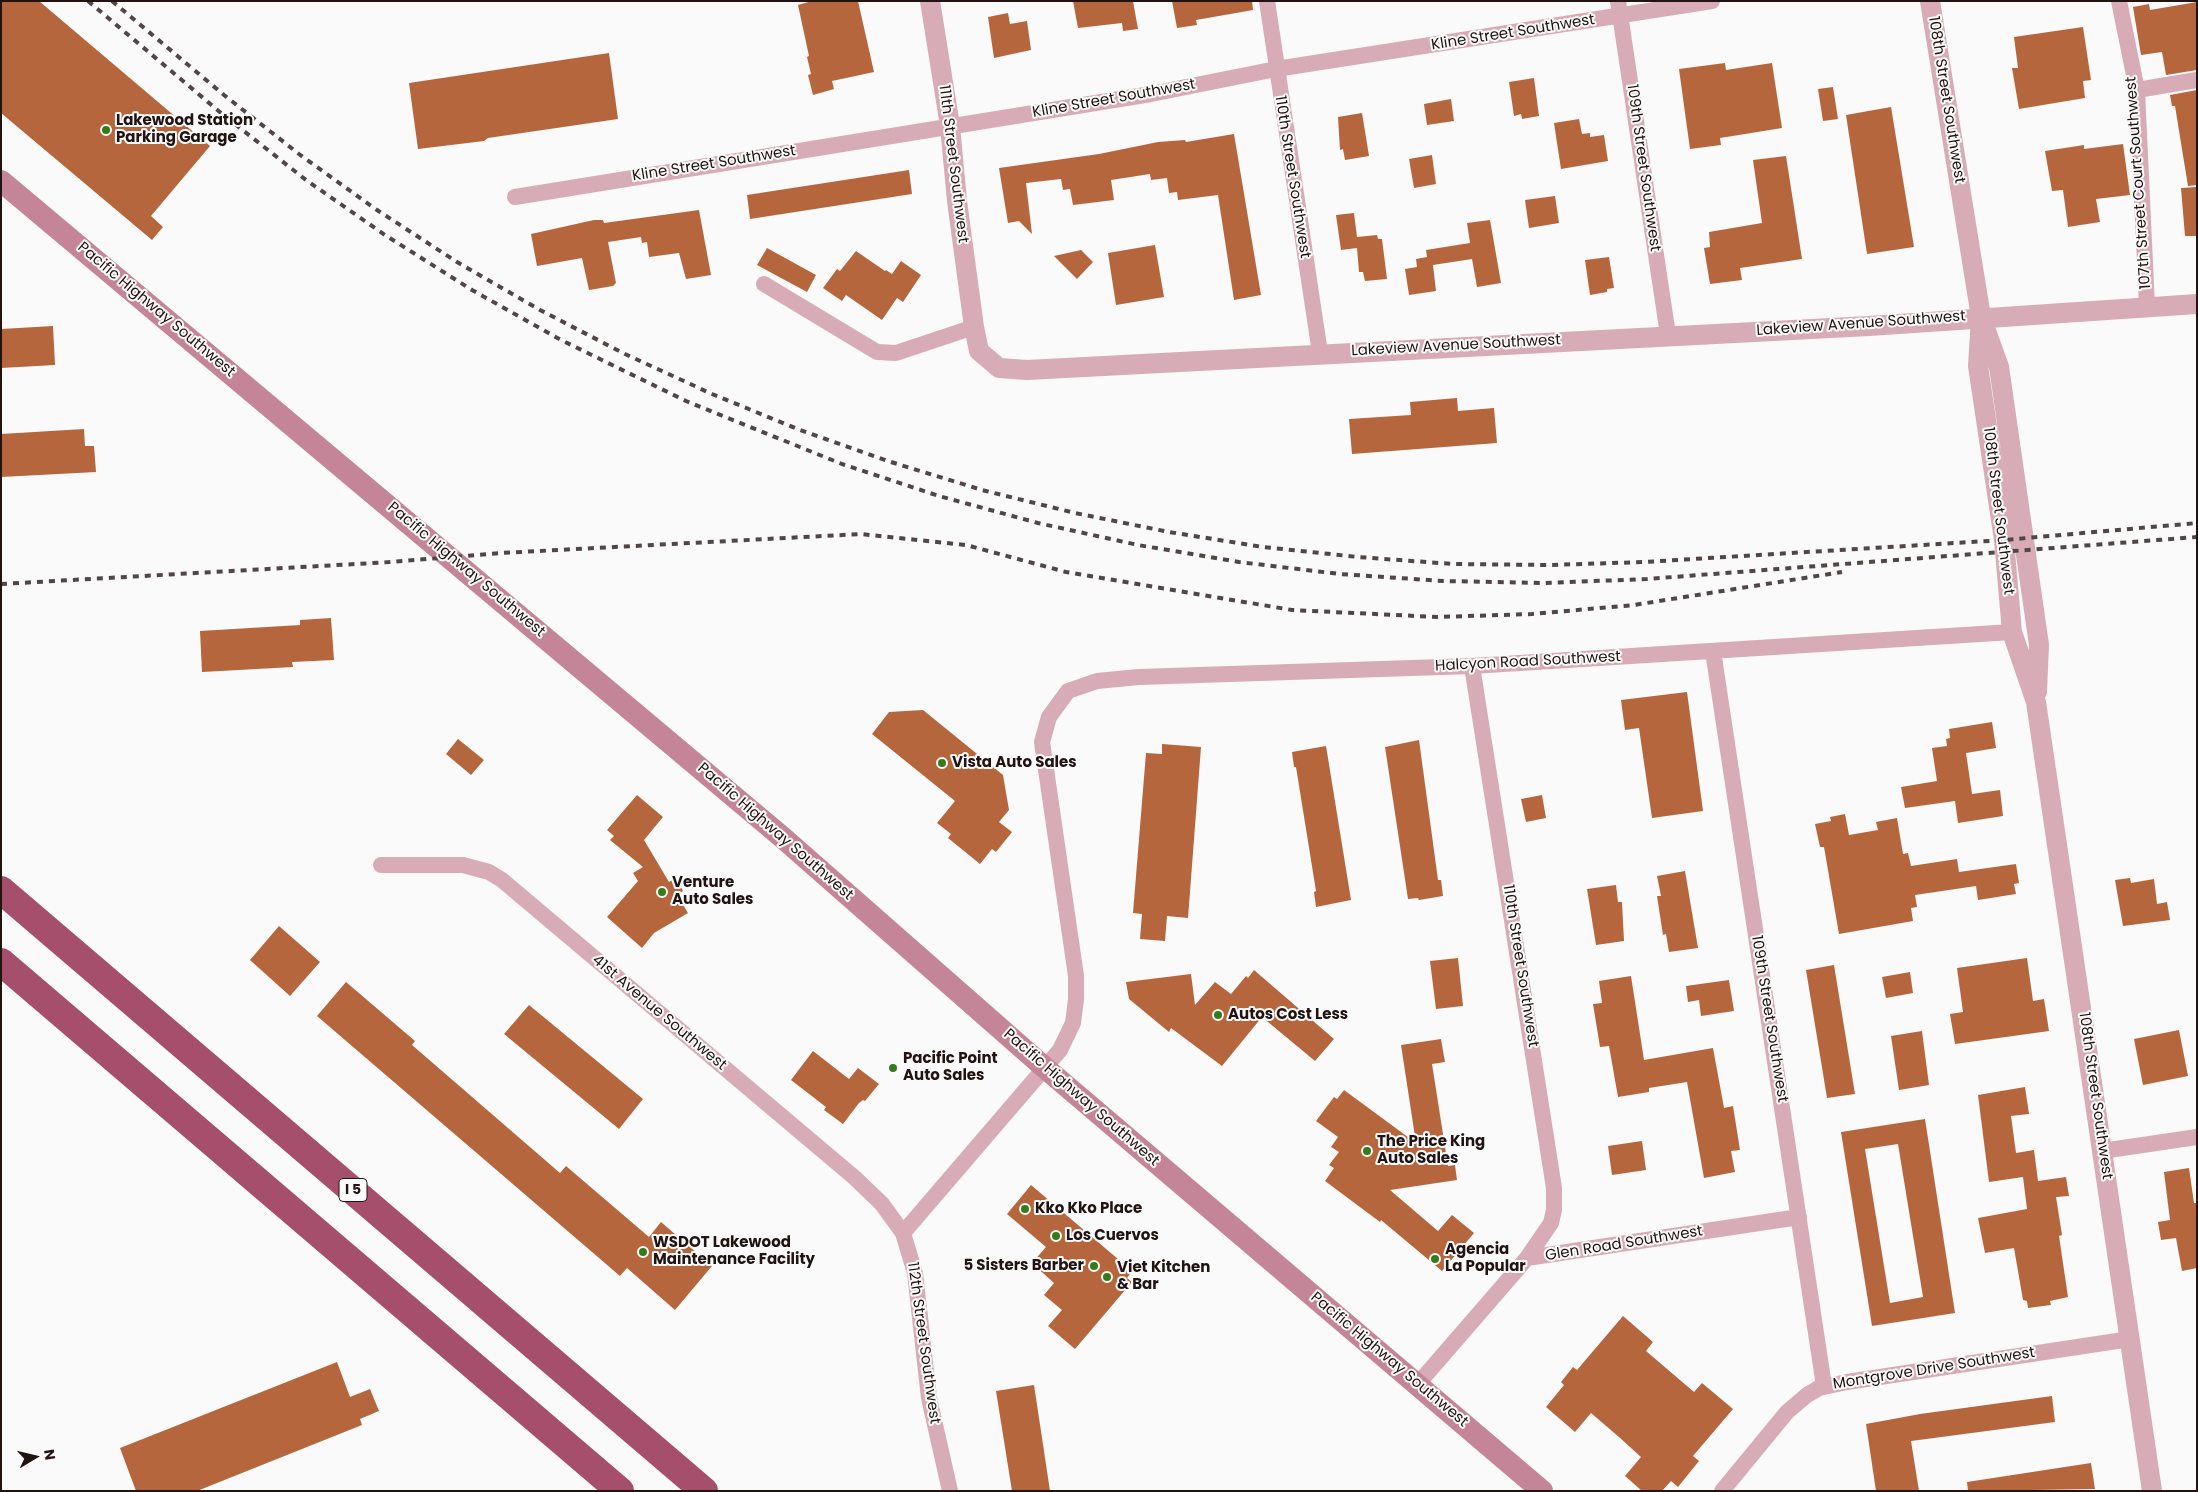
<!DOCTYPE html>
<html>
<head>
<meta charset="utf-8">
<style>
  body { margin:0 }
  #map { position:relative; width:2198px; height:1492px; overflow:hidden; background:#fafafa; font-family:Poppins,sans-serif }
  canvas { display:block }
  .frame { position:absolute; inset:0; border:2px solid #201312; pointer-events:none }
  .north { position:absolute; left:10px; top:1432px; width:50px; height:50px; -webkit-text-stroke:4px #fafafa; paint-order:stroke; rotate:81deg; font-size:14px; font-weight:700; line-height:20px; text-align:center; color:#201312 }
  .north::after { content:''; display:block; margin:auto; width:18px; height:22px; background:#201312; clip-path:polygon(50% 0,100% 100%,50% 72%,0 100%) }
</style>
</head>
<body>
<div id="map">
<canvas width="2198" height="1492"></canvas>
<div class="frame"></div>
<div class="north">N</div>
</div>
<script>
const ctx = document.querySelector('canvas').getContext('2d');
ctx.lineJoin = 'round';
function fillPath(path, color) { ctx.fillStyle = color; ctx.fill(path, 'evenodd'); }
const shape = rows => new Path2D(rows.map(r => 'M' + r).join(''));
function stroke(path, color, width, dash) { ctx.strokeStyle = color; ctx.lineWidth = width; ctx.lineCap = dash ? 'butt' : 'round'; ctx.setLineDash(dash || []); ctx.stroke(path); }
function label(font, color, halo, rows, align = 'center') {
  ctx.font = font + ' Poppins,sans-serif'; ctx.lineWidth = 4; ctx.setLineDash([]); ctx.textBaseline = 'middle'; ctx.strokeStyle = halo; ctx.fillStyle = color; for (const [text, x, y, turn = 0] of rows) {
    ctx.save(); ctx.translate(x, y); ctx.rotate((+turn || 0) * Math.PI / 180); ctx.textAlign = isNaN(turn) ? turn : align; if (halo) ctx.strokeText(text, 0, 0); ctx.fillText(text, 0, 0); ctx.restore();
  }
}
fillPath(shape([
  [1,1,39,1,210,146,151,216,163,227,152,240,1,113],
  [812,1,858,1,874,72,832,81,834,89,813,95,808,75,811,74,807,57,809,56,798,5],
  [1073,1,1133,1,1138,29,1123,31,1122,23,1078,28],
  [1172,1,1252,1,1253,10,1196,20,1197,25,1177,28],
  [2197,2,2197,70,2166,75,2162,52,2141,55,2133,7,2149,4,2150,10],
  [1008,13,1010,24,1027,21,1031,50,994,58,988,17],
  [2083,27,2091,80,2083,81,2085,98,2019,109,2012,68,2018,68,2014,37],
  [609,53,618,119,488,138,484,141,418,149,409,83],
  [1725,63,1726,70,1772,63,1782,128,1720,138,1721,145,1690,149,1679,69],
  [1534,78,1539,116,1522,119,1521,114,1514,116,1509,82],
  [1833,87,1838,119,1823,121,1818,89],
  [2197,90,2197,185,2188,186,2175,106,2172,106,2170,95],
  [1451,99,1454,121,1427,125,1424,104],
  [1891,107,1914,247,1867,254,1846,115],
  [1362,113,1369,156,1345,160,1343,149,1340,150,1338,117],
  [1579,119,1582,134,1590,133,1590,137,1604,135,1608,161,1561,169,1554,123],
  [1234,134,1261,295,1234,300,1218,195,1178,200,1177,192,1169,193,1167,178,1151,180,1150,174,1111,180,1114,200,1073,205,1070,189,1063,190,1061,179,1026,183,1032,234,1019,221,1008,223,999,168,1099,154,1158,142,1185,140,1186,142],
  [2123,144,2130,195,2096,199,2100,222,2068,227,2063,190,2052,191,2045,151,2084,145,2084,149],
  [1432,155,1436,184,1414,188,1409,159],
  [1786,156,1802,259,1740,268,1742,280,1710,284,1704,248,1710,247,1709,232,1762,223,1753,160],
  [909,170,912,194,750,219,747,195],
  [2197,187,2197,236,2185,236,2181,188],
  [1555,196,1559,223,1529,228,1525,200],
  [699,210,711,275,686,279,679,253,649,257,647,242,642,243,641,237,608,242,616,283,613,286,589,290,582,258,537,266,531,234,594,220,603,220,604,223],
  [1354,213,1357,237,1377,235,1378,239,1382,239,1387,279,1365,281,1363,272,1359,272,1357,248,1341,250,1336,215],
  [1490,220,1501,283,1477,287,1472,259,1433,265,1436,291,1409,295,1405,269,1417,267,1416,259,1427,257,1426,250,1470,243,1467,223],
  [1155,245,1164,297,1116,305,1108,253],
  [767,248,816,275,807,292,757,265],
  [1081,250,1093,262,1077,279,1054,256],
  [856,251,885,271,886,270,892,274,901,261,921,275,903,302,897,298,882,320,846,295,842,301,823,288,837,269,840,271],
  [1609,257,1614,288,1607,289,1607,292,1590,295,1585,260],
  [53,326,55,365,1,368,1,329],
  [1457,398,1458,411,1494,408,1497,443,1352,454,1349,419,1411,415,1410,402],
  [84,429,85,446,94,446,96,472,1,477,1,434],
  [331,618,334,660,292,662,293,667,202,672,200,631,300,625,300,620],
  [1687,692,1703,811,1652,818,1639,728,1625,730,1621,700],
  [923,710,1003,775,1009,810,999,822,1012,832,996,852,992,849,980,864,948,838,951,834,937,823,955,801,872,734,889,712],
  [1992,722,1996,748,1966,753,1972,794,2000,790,2003,816,1958,823,1955,801,1905,808,1901,787,1937,781,1932,748,1947,746,1946,739,1950,738,1949,729],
  [458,739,484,760,471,775,446,754],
  [1419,740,1438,880,1441,880,1443,896,1419,900,1418,898,1408,899,1385,747],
  [1162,744,1201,747,1188,918,1167,916,1165,941,1140,939,1142,914,1133,913,1146,753,1162,754],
  [1326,746,1351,900,1316,907,1314,892,1316,891,1296,767,1294,767,1292,752],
  [637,795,663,817,644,840,669,882,676,878,683,891,677,895,688,913,654,933,642,948,607,917,638,881,633,873,643,867,610,840,614,836,607,830],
  [1542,795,1546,818,1526,822,1521,799],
  [1845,814,1849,835,1878,830,1876,822,1897,818,1903,854,1908,853,1911,866,1957,859,1959,872,2016,864,2019,883,2014,884,2016,894,1978,900,1976,886,1915,895,1917,907,1911,908,1913,921,1839,934,1824,847,1820,847,1815,824,1831,821,1830,817],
  [1685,871,1698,948,1669,952,1666,934,1663,935,1657,896,1661,896,1657,876],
  [2130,878,2131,883,2154,879,2157,904,2167,902,2170,920,2123,926,2115,880],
  [1616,885,1618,902,1622,902,1624,941,1596,945,1587,889],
  [279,926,320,962,290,996,250,960],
  [1458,958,1463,1006,1436,1009,1430,961],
  [2027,958,2033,1001,2044,999,2049,1031,1955,1044,1950,1014,1963,1012,1957,968],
  [1834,965,1855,1094,1827,1098,1806,970],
  [1254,970,1334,1039,1315,1061,1262,1017,1222,1066,1171,1028,1169,1032,1129,999,1126,982,1191,974,1195,1005,1215,982,1231,994,1246,976,1248,978],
  [1910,972,1913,993,1886,998,1882,977],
  [1631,976,1644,1060,1713,1048,1724,1108,1733,1106,1740,1150,1731,1151,1735,1172,1704,1178,1687,1082,1649,1088,1649,1092,1618,1097,1609,1046,1600,1047,1593,1004,1602,1003,1599,981],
  [1729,980,1734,1011,1701,1016,1699,1000,1688,1002,1686,986],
  [346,982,415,1041,412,1045,560,1173,566,1166,649,1237,661,1222,712,1266,675,1310,627,1268,620,1276,317,1016],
  [529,1005,643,1099,619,1129,504,1034],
  [2179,1030,2188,1076,2143,1085,2134,1039],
  [1922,1031,1929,1085,1899,1090,1891,1036],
  [1441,1039,1445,1062,1432,1064,1448,1166,1455,1165,1457,1180,1390,1190,1438,1231,1452,1215,1474,1233,1442,1271,1381,1220,1380,1222,1325,1181,1334,1168,1329,1165,1339,1152,1331,1147,1338,1137,1316,1121,1334,1097,1337,1099,1344,1090,1416,1143,1401,1045],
  [813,1051,849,1079,858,1068,879,1084,865,1101,863,1100,859,1103,843,1124,824,1110,826,1107,791,1080],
  [2025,1087,2029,1114,2011,1116,2016,1153,2034,1150,2038,1181,2066,1177,2069,1196,2056,1197,2062,1235,2059,1236,2068,1297,2050,1301,2051,1305,2028,1308,2027,1301,2023,1300,2014,1248,1985,1253,1978,1218,2027,1209,2023,1177,1989,1182,1978,1095],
  [1925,1119,1955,1313,1872,1326,1841,1132],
  [1898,1144,1923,1297,1890,1303,1865,1149],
  [1642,1141,1646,1170,1612,1175,1608,1146],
  [2189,1168,2194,1203,2197,1203,2197,1268,2182,1271,2176,1238,2161,1240,2158,1222,2170,1220,2164,1172],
  [1031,1185,1132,1271,1127,1278,1132,1282,1075,1349,1048,1326,1062,1310,1044,1295,1054,1283,1032,1263,1046,1247,1007,1214],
  [1623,1316,1653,1342,1646,1351,1694,1392,1702,1383,1733,1409,1693,1456,1699,1461,1678,1487,1671,1481,1662,1491,1642,1491,1625,1476,1641,1457,1619,1437,1591,1413,1575,1432,1546,1407,1564,1385,1561,1382,1573,1367,1577,1370],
  [337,1362,350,1397,370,1389,379,1411,360,1419,362,1425,197,1491,136,1491,120,1448],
  [1034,1385,1050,1491,1012,1491,996,1391],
  [2052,1396,2055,1422,1911,1441,1919,1491,1876,1491,1866,1424,1920,1414],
  [2091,1463,2095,1489,1968,1491,1967,1482]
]), '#b5663c');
stroke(shape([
  [1267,1,1320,353],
  [1618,1,1668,335],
  [2119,1,2137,90,2147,307],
  [2137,90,2197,80],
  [515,197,1151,94,1276,69,1712,1],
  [764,284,877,352,896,353,974,327],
  [1713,651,1824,1386],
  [1472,666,1554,1188,1554,1210,1551,1223,1527,1258],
  [381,865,463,865,489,872,502,880,855,1178,882,1204,903,1233],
  [2102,1151,2197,1137],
  [1417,1385,1527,1258,1799,1217],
  [950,1491,929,1398,915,1273,903,1233,1060,1050,1073,1023,1076,999,1076,976,1042,742,1049,717,1068,691,1097,681,1139,677,1472,666,2012,632],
  [1722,1491,1787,1412,1807,1395,1819,1388,1847,1382,2130,1339]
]), '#d7acb7', 16);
stroke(shape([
  [930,1,950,126,957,201,974,327,979,351,999,368,1027,370,1869,326,2197,304],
  [1930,1,1981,317,1999,367,2039,645,2037,692],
  [1981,317,1978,366,2004,540,2012,632,2036,702,2152,1491]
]), '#d7acb7', 20);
stroke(shape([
  [1,181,782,837,1044,1067,1542,1491]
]), '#c38597', 22);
stroke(shape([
  [1,890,704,1491],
  [1,962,620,1491]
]), '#a54f6c', 28);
stroke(shape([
  [88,1,221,113,306,180,385,235,472,290,561,340,686,401,842,464,939,496,1038,523,1138,545,1239,562,1340,574,1443,581,1545,583,1647,579,2197,537],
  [112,1,224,95,299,154,377,210,457,262,540,310,625,354,712,394,800,430,891,462,982,490,1075,513,1169,532,1263,547,1358,557,1453,564,1549,565,1644,562,2004,540,2197,523],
  [1,584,391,562,501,553,861,534,966,545,1066,572,1292,610,1437,617,1532,614,1634,605,1842,572]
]), '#514646', 4, [6, 6]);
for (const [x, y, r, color] of [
  [106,130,5,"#347b1e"],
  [942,763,5,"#347b1e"],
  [662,892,5,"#347b1e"],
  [1218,1015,5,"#347b1e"],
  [893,1068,5,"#347b1e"],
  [1367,1151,5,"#347b1e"],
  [1025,1209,5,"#347b1e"],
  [1056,1236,5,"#347b1e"],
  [643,1252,5,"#347b1e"],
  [1435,1259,5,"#347b1e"],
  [1094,1266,5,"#347b1e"],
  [1107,1277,5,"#347b1e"]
]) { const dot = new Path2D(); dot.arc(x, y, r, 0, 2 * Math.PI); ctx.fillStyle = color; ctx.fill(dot); stroke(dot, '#fafafa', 2); }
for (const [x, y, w] of [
  [353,1190,28]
]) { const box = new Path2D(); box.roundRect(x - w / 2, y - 11.5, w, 23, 4); ctx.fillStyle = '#fafafa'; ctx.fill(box); stroke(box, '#201312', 1); }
label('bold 14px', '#201312', null, [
  ["I 5",353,1190]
]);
label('15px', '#201312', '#fafafa', [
  ["Kline Street Southwest",1513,33,-9],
  ["Kline Street Southwest",1114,99,-10],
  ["108th Street Southwest",1946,100,81],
  ["Kline Street Southwest",714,164,-9],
  ["111th Street Southwest",953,164,83],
  ["109th Street Southwest",1643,168,82],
  ["110th Street Southwest",1292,177,81],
  ["107th Street Court Southwest",2139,183,-94],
  ["Pacific Highway Southwest",156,310,40],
  ["Lakeview Avenue Southwest",1861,324,-4],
  ["Lakeview Avenue Southwest",1456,346,-3],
  ["108th Street Southwest",1998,511,83],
  ["Pacific Highway Southwest",466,570,40],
  ["Halcyon Road Southwest",1528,662,-3],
  ["Pacific Highway Southwest",775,832,41],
  ["110th Street Southwest",1520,966,81],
  ["41st Avenue Southwest",659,1013,40],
  ["109th Street Southwest",1769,1019,81],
  ["108th Street Southwest",2095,1096,82],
  ["Pacific Highway Southwest",1081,1098,41],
  ["Glen Road Southwest",1624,1244,-9],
  ["112th Street Southwest",923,1343,82],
  ["Pacific Highway Southwest",1389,1360,40],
  ["Montgrove Drive Southwest",1934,1369,-9]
]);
label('bold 15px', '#201312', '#fafafa', [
  ["Lakewood Station",116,121],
  ["Parking Garage",116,138],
  ["Vista Auto Sales",952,763],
  ["Venture",672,883],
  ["Auto Sales",672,900],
  ["Autos Cost Less",1228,1015],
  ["Pacific Point",903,1059],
  ["Auto Sales",903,1076],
  ["The Price King",1377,1142],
  ["Auto Sales",1377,1159],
  ["Kko Kko Place",1035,1209],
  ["Los Cuervos",1066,1236],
  ["WSDOT Lakewood",653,1243],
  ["Maintenance Facility",653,1260],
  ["Agencia",1445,1250],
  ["La Popular",1445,1267],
  ["5 Sisters Barber",1084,1266,"right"],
  ["Viet Kitchen",1117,1268],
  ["& Bar",1117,1285]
], 'left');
</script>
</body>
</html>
